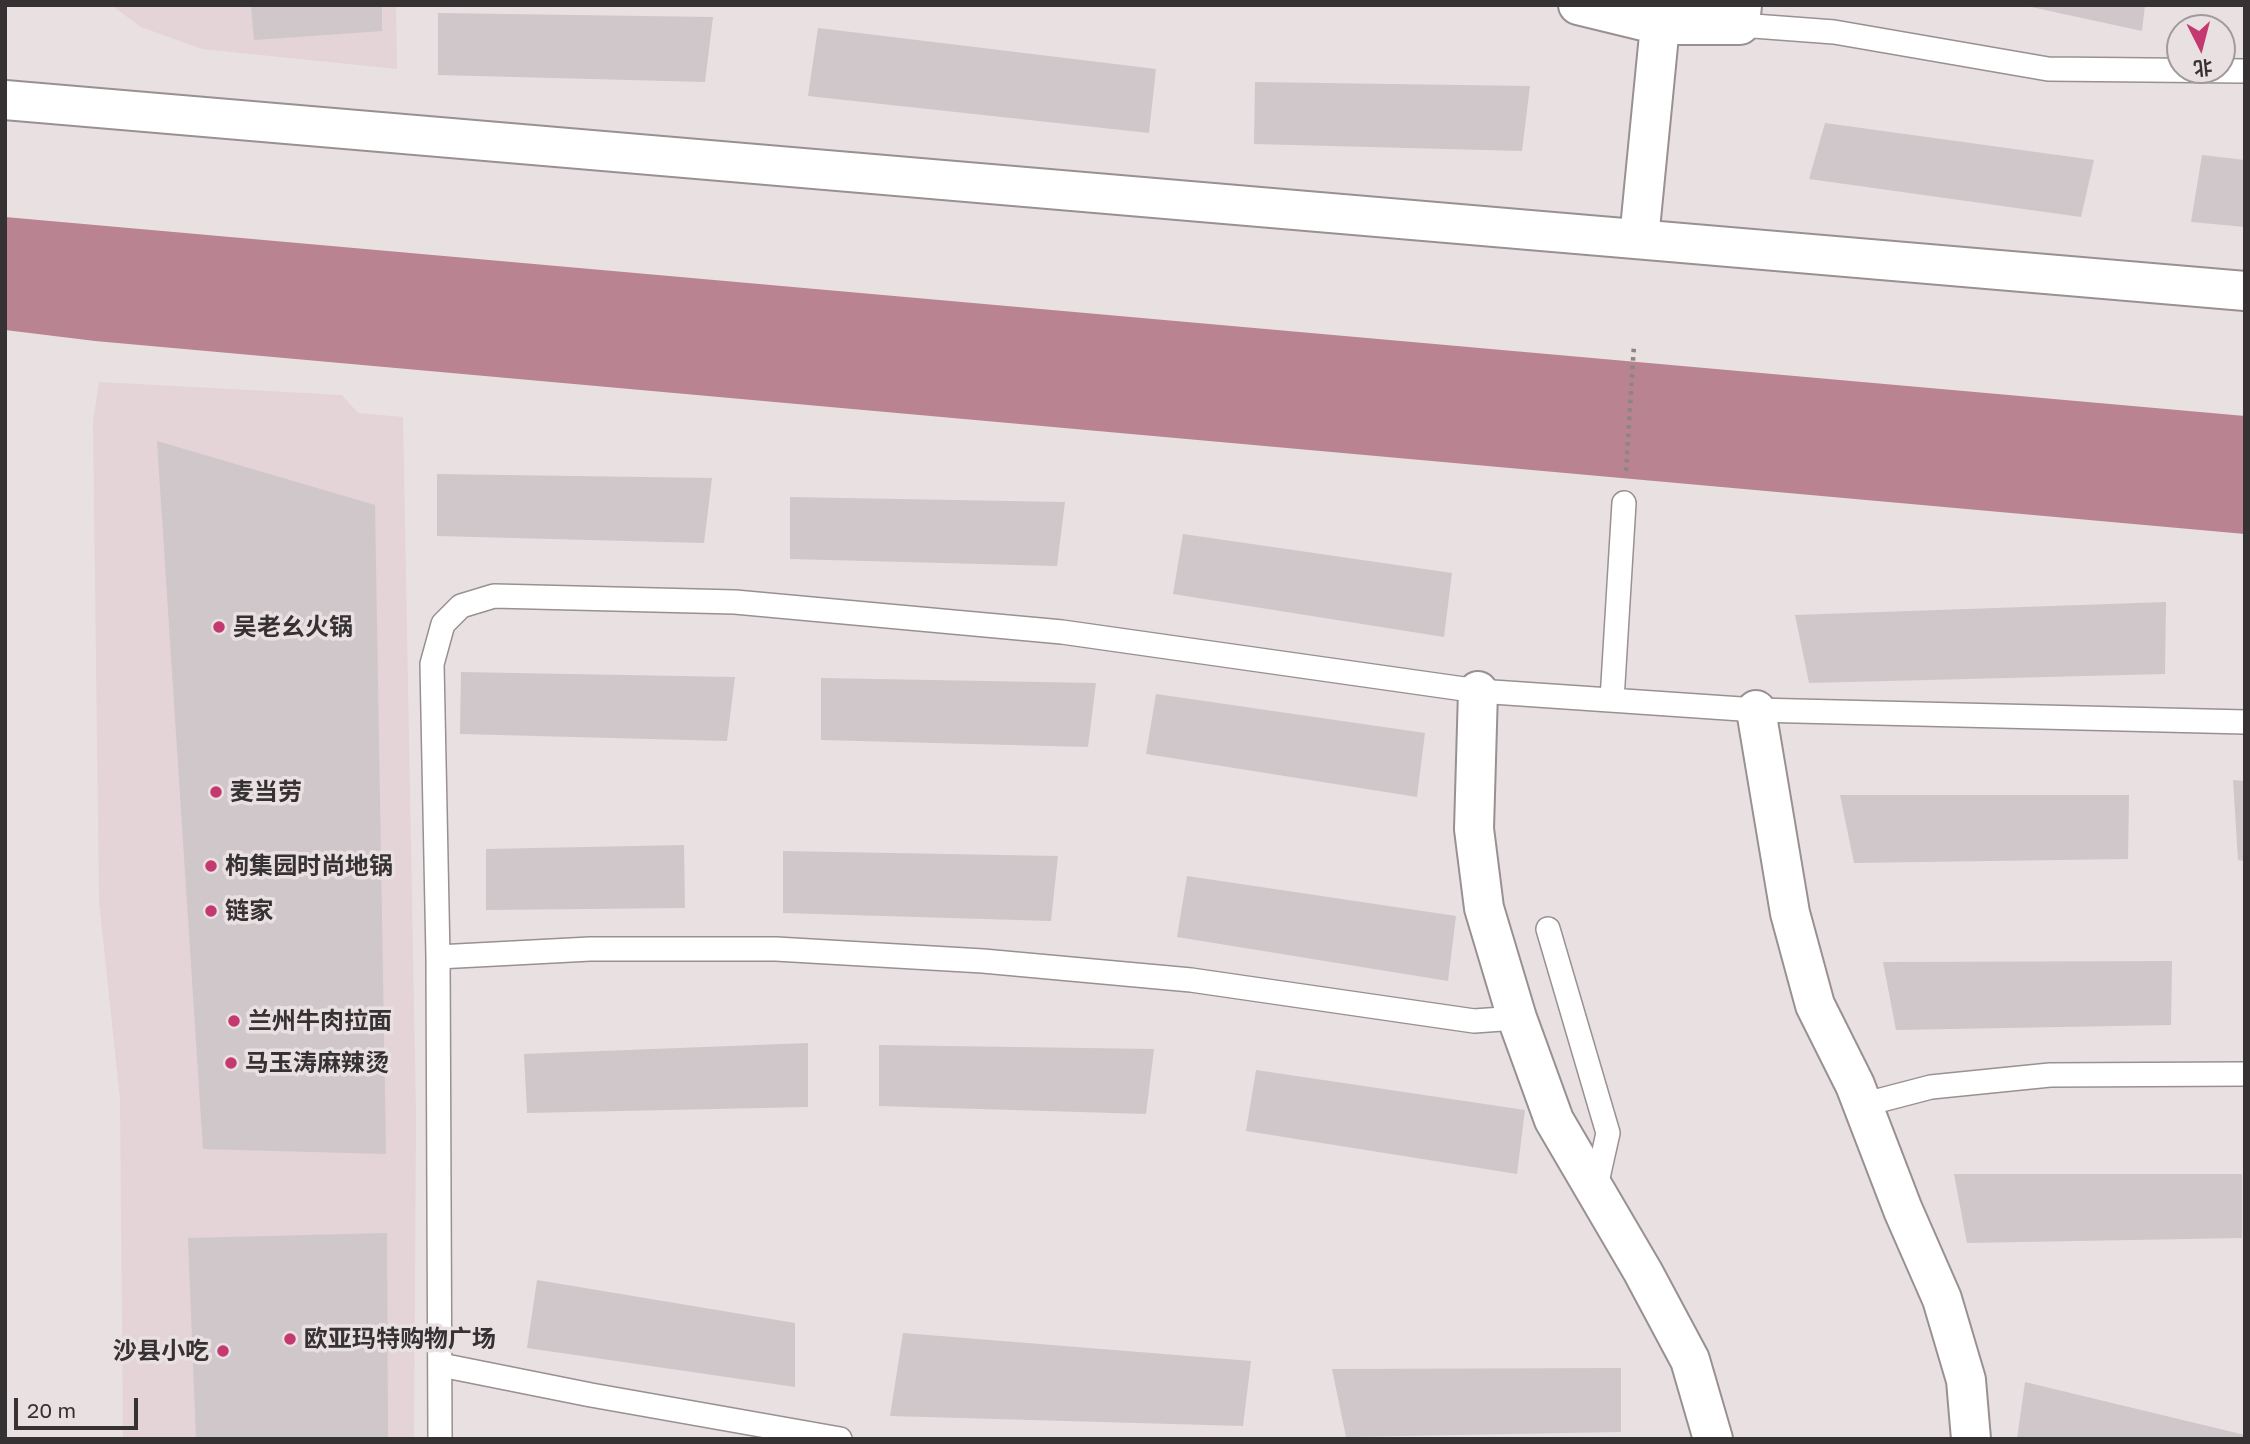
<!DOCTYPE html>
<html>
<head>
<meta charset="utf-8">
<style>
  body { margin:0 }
  #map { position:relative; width:2250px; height:1444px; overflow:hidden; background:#e9e0e2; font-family:"Golos Text","Noto Sans SC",sans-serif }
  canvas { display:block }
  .frame { position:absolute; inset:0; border:7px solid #363233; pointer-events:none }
  .north { position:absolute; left:2166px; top:14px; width:70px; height:70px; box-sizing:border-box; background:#e9e0e2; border:2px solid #a19a9c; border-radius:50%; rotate:174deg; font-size:19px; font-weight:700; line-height:28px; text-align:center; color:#363233 }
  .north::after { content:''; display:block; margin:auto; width:24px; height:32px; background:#c43970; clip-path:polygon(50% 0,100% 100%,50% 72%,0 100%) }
  .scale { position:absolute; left:14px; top:1398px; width:124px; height:32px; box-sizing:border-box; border:4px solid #363233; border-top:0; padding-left:9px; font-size:21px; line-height:24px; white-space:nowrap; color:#363233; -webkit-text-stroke:5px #e9e0e2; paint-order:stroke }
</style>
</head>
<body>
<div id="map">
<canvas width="2250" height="1444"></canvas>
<div class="frame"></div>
<div class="north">北</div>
<div class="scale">20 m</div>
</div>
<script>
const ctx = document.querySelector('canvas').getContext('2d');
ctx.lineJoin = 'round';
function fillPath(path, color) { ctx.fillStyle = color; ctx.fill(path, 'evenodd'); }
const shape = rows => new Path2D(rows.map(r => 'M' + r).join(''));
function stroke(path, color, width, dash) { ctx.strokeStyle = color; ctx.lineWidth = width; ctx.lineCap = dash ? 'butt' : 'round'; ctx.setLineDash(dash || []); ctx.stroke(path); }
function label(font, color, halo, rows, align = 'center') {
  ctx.font = font + ' "Golos Text","Noto Sans SC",sans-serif'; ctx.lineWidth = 7; ctx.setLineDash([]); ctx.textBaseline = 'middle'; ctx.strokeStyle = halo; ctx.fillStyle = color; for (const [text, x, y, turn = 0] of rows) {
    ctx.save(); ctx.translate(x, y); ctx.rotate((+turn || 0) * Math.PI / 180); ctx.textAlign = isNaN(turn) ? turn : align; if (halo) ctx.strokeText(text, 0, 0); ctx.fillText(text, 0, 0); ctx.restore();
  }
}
fillPath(shape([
  [111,5,396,5,397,69,202,49,141,27],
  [99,382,342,395,358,413,403,417,416,1116,414,1439,123,1439,120,1099,99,901,93,421]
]), '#e4d3d7');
fillPath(shape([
  [5,217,2245,416,2245,534,95,341,5,330]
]), '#b98392');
fillPath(shape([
  [251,5,382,5,382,31,254,40],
  [2022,5,2145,5,2142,31],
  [438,13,713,17,705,82,438,75],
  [818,28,1156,69,1149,133,808,96],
  [1255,82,1530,86,1522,151,1254,144],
  [1825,123,2094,160,2081,217,1809,179],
  [2202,155,2245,160,2245,227,2191,222],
  [157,441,375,505,386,1154,203,1149],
  [437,474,712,478,704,543,437,536],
  [790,497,1065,502,1057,566,790,559],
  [1183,534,1452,573,1444,637,1173,594],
  [2166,602,2165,674,1809,683,1795,615],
  [461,672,735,677,727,741,460,734],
  [821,678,1096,683,1088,747,821,740],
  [1156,694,1425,733,1417,797,1146,754],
  [2233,780,2245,781,2245,861,2238,860],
  [1840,795,2129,795,2128,859,1854,863],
  [684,845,685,908,486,910,486,849],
  [783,851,1058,856,1051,921,783,913],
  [1187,876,1456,916,1448,981,1177,937],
  [2172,961,2171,1025,1896,1030,1883,962],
  [808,1043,808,1107,527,1113,524,1054],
  [879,1045,1154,1049,1146,1114,879,1106],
  [1256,1070,1525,1110,1517,1174,1246,1131],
  [1954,1174,2242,1174,2242,1238,1967,1243],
  [387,1233,388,1439,196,1439,188,1238],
  [537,1280,795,1323,795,1387,527,1348],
  [903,1333,1251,1361,1243,1426,890,1416],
  [1621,1368,1621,1432,1346,1437,1332,1369],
  [2025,1382,2245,1435,2245,1439,2017,1439]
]), '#cfc7c9');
const lane = shape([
  [1740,25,1834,32,2048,69,2245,71],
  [1612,700,1624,503],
  [1548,929,1608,1133,1595,1191],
  [438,957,590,949,776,949,983,961,1191,980,1474,1021,1517,1018],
  [1862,1105,1931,1087,2050,1075,2245,1074],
  [441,1365,591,1395,840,1439],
  [440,1439,438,957,432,664,443,624,461,606,494,596,735,602,1062,632,1478,691,1756,710,2245,722]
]);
const street = shape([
  [1578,5,1660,25,1740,25,1742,5],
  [5,100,2245,291],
  [1639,239,1660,25],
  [1478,691,1474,829,1484,908,1517,1018,1554,1120,1643,1272,1690,1360,1713,1439],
  [1756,710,1790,913,1815,1005,1855,1085,1903,1210,1942,1299,1966,1380,1971,1439]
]);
stroke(lane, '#989092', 26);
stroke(street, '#989092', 42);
stroke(shape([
  [1626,471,1634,345]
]), '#8b8586', 4.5, [3.5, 5]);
stroke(lane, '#fff', 23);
stroke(street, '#fff', 38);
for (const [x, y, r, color] of [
  [219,627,7,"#c43970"],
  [216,792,7,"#c43970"],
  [211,866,7,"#c43970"],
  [211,911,7,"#c43970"],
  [234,1021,7,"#c43970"],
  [231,1063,7,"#c43970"],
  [290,1339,7,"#c43970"],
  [223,1351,7,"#c43970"]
]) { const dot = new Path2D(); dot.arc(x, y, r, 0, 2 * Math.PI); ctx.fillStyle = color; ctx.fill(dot); stroke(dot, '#e9e0e2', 2.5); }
label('bold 24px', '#363233', '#e9e0e2', [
  ["吴老幺火锅",233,627],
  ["麦当劳",230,792],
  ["枸集园时尚地锅",225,866],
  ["链家",225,911],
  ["兰州牛肉拉面",248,1021],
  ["马玉涛麻辣烫",245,1063],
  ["欧亚玛特购物广场",304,1339],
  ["沙县小吃",209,1351,"right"]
], 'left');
</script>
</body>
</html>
